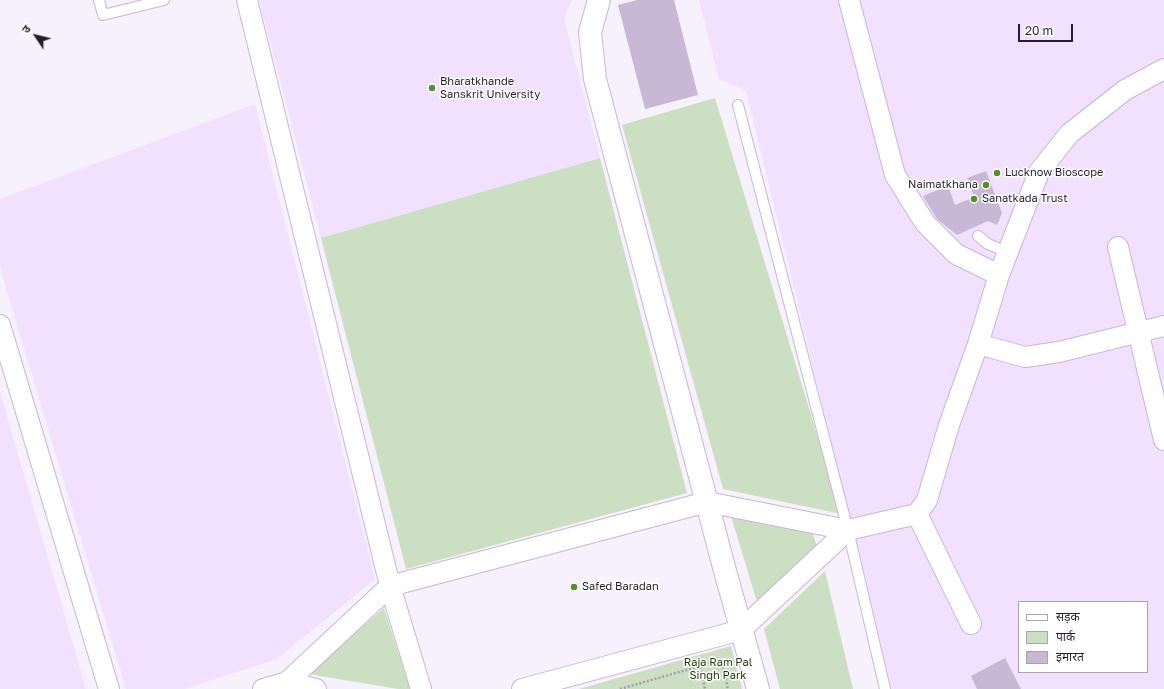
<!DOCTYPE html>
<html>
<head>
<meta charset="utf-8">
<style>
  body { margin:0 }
  #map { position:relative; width:1164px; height:689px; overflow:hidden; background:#f7f0fd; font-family:"Golos Text","Noto Sans Devanagari",sans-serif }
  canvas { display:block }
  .legend { position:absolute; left:1018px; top:601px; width:130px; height:72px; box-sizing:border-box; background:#fff; border:1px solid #a8a5aa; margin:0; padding:5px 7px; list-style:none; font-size:12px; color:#251e2a }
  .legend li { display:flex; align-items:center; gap:8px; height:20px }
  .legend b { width:20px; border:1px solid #a8a5aa }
  .north { position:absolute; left:16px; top:16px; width:40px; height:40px; -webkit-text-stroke:3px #fff; paint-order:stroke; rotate:305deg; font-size:11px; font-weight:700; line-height:16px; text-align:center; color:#251e2a }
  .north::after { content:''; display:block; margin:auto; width:14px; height:18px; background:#251e2a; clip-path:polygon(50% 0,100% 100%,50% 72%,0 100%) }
  .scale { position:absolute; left:1018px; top:24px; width:55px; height:18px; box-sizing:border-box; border:2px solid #251e2a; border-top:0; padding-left:5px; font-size:12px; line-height:14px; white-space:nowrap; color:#251e2a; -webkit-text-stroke:3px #fff; paint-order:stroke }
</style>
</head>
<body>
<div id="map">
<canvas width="1164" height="689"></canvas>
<ul class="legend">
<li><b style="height:5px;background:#fff"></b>सड़क</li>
<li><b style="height:11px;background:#cddfc2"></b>पार्क</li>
<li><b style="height:11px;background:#c9b7d6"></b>इमारत</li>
</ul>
<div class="north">उ</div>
<div class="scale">20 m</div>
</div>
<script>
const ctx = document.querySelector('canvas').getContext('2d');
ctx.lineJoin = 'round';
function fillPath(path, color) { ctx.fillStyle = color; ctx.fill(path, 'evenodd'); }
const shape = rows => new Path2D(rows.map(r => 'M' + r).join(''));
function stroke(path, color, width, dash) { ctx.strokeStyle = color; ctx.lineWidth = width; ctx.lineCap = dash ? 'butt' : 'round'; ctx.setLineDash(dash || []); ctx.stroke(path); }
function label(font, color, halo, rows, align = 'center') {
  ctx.font = font + ' "Golos Text",sans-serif'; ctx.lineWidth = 3; ctx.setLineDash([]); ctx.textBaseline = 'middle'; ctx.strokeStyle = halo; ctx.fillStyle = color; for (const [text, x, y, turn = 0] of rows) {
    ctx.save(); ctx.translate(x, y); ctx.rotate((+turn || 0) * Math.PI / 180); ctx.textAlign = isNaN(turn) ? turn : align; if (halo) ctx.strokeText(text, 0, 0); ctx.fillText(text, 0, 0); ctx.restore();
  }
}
fillPath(shape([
  [259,0,572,0,564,18,600,158,321,238],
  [699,0,1164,0,1164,689,891,689,746,91,719,79],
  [1019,602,1147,602,1147,672,1019,672],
  [255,104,375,579,277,659,185,689,126,689,0,268,0,199],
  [0,392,86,689,0,689]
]), '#f2e0ff');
fillPath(shape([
  [715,98,841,514,723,489,622,125],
  [600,158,687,493,406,569,321,238],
  [731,516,811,529,818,549,757,602],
  [825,571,853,689,780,689,764,629],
  [384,608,410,689,398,689,308,674],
  [731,646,742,689,579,689]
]), '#cddfc2');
fillPath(shape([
  [637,0,674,0,698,95,645,109,618,5],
  [986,171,1002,213,997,225,988,221,957,235,937,219,923,196,948,186,955,205,974,197,967,178],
  [1005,658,1021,689,977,689,971,676]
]), '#c9b7d6');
const service = shape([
  [99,0,103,15,164,0],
  [738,105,848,530,885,689],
  [978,236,988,244,1007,252]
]);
const minor = shape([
  [247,0,390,586,421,689],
  [849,0,895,175,925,223,956,254,999,275],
  [1118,247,1164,440],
  [0,325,109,689],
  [978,344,1025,357,1059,352,1164,326],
  [917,514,971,624],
  [287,682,316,689],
  [263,689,287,682,390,586,707,502,848,530,917,514,927,500,949,425,978,344,999,275,1039,172,1069,134,1125,90,1164,69],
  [522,689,741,630,848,530]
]);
const tertiary = shape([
  [599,0,590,32,595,79,725,571,758,689]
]);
stroke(service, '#c8b6d5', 12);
stroke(minor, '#c8b6d5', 22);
stroke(tertiary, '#c8b6d5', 24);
stroke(shape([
  [700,667,705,689],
  [620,689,721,660,728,689]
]), '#a59eaa', 2.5, [2, 2]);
stroke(service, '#fff', 10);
stroke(minor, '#fff', 20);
stroke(tertiary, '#fff', 22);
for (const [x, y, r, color] of [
  [432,88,4,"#588e29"],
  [997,173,4,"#588e29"],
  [986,185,4,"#588e29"],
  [974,199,4,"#588e29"],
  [574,587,4,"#588e29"]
]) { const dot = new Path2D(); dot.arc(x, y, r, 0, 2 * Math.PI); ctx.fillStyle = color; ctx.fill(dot); stroke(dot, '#fff', 1.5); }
label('11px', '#251e2a', '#fff', [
  ["Bharatkhande",440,82],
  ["Sanskrit University",440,95],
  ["Lucknow Bioscope",1005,173],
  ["Naimatkhana",978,185,"right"],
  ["Sanatkada Trust",982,199],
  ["Safed Baradan",582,587]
], 'left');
label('11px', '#1d3706', '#fff', [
  ["Raja Ram Pal",718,663],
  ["Singh Park",718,676]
]);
</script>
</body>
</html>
